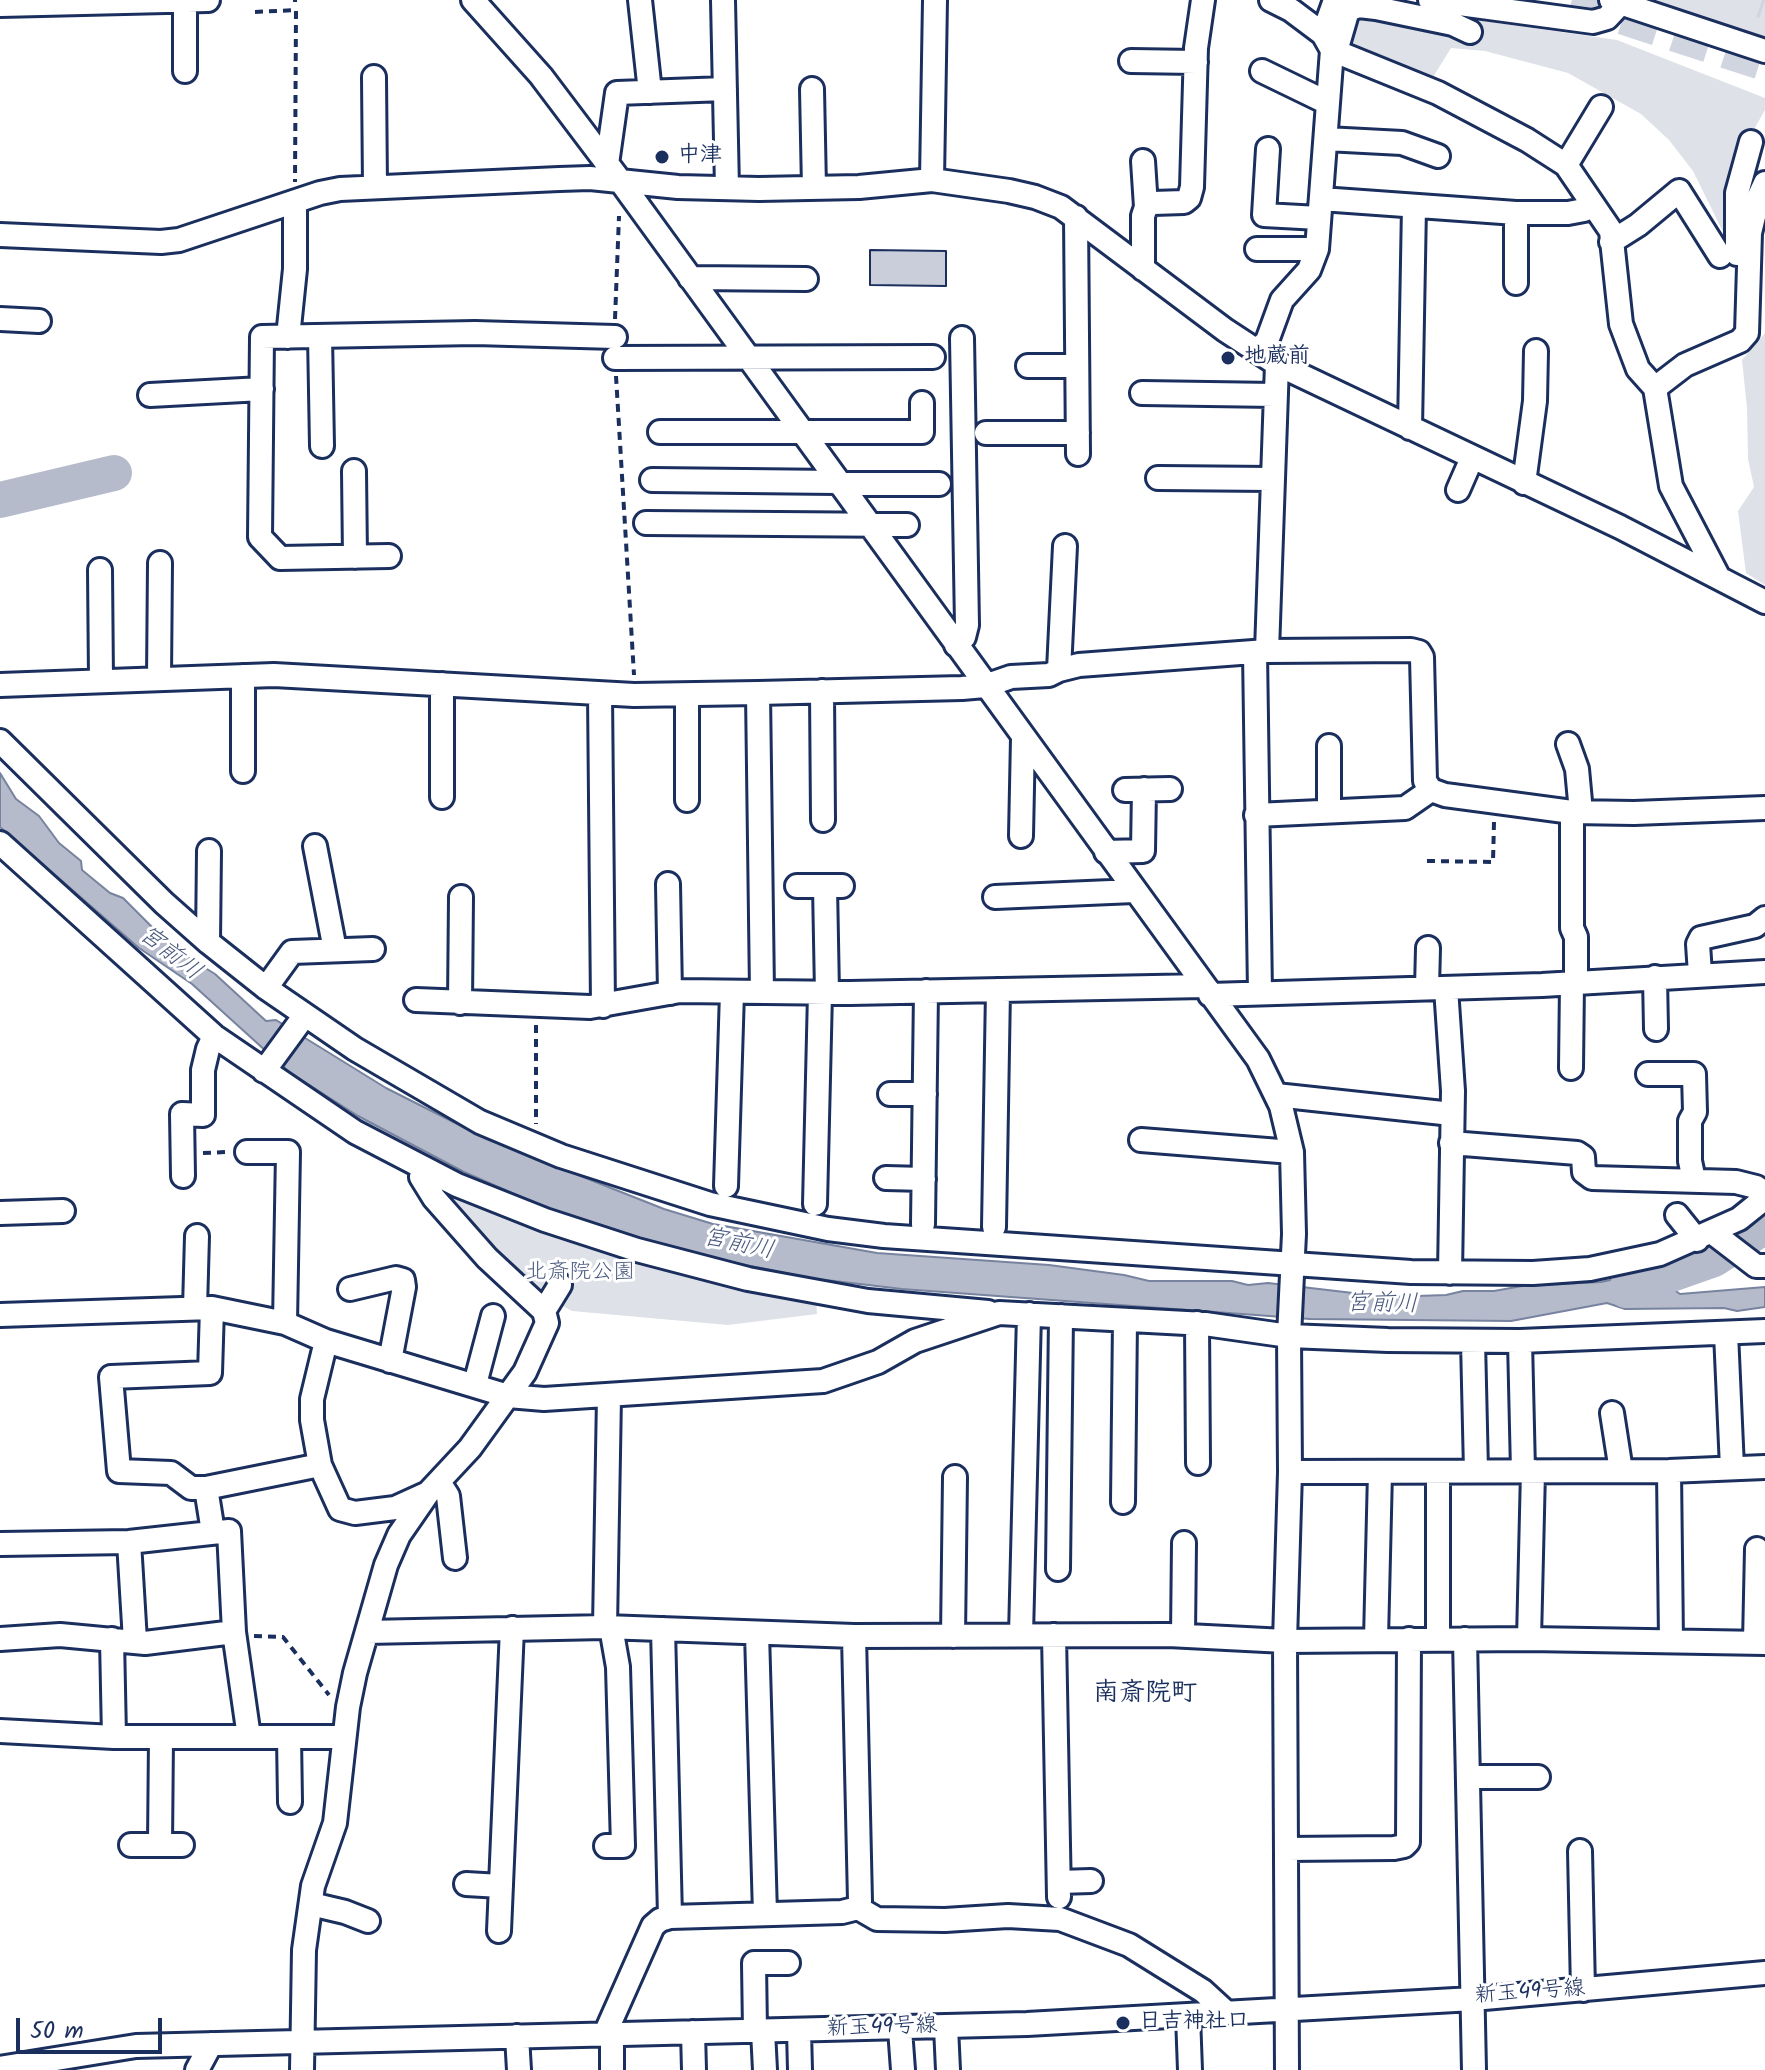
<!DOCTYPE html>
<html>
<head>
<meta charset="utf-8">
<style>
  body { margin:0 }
  #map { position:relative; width:1765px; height:2070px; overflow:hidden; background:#fff; font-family:Kalam,sans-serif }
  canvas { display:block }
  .scale { position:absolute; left:16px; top:2018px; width:146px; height:36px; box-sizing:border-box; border:4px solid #1b2f5e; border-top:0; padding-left:10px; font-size:24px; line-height:28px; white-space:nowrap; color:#1b2f5e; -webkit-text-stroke:6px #fff; paint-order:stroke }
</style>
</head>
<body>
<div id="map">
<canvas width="1765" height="2070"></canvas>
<div class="scale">50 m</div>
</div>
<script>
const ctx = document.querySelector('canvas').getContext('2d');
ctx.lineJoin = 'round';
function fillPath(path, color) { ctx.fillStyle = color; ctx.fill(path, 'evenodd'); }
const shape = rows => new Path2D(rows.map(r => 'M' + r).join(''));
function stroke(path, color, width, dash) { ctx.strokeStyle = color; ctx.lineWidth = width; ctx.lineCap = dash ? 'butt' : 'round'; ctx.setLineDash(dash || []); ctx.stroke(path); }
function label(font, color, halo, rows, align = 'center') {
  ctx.font = font + ' Kalam,"Klee One",sans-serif'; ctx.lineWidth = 6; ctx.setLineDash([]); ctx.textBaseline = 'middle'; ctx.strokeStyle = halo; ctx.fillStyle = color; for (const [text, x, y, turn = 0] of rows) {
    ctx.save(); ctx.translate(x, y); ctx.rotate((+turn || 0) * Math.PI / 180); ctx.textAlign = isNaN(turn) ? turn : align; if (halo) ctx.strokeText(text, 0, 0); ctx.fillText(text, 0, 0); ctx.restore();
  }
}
fillPath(shape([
  [1641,0,1765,0,1765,39],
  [1353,16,1455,17,1617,40,1765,98,1765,110,1744,147,1724,201,1724,234,1693,171,1669,140,1641,114,1568,73,1485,51,1451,48,1430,82,1359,53,1346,41],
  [1765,333,1765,585,1746,573,1738,511,1754,487,1748,459,1747,408,1742,360],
  [439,1185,816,1297,817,1314,728,1325,572,1311,541,1295,493,1256]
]), '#dee1e7');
const water = shape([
  [0,773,16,799,39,816,59,843,81,861,82,870,110,893,123,898,173,948,215,974,266,1021,276,1020,386,1088,487,1139,664,1209,713,1224,877,1253,1049,1265,1124,1275,1149,1281,1232,1281,1248,1285,1268,1283,1387,1297,1446,1295,1463,1291,1494,1291,1522,1286,1601,1282,1670,1267,1673,1289,1680,1294,1765,1287,1765,1307,1737,1311,1724,1308,1625,1309,1607,1303,1511,1321,1310,1319,902,1289,809,1278,678,1251,542,1206,464,1172,358,1116,289,1072,192,984,139,948,0,827,0,773]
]);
fillPath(water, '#b5bbca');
stroke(water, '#77839f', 2);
stroke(shape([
  [0,500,114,473],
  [1626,1290,1714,1259,1765,1226]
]), '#b5bbca', 36);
const building = shape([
  [870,250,946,251,946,286,870,285,870,250]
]);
fillPath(building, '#caceda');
stroke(building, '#1b2f5e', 2);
stroke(shape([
  [1572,0,1765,63],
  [1762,0,1765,1]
]), '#d1d5df', 36, [36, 18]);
const street = shape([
  [473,0,541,76,621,182,1258,1059,1281,1106,1292,1152,1294,1234,1289,1336,1290,1472,1285,1641,1287,2070],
  [640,0,650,92],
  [723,0,727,188],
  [1271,0,1291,10,1323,34,1332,50,1438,93,1527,140,1566,165,1611,231,1621,324,1638,369,1655,388,1671,486,1718,576],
  [1430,0,1593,22,1607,18,1621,3],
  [1611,0,1765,51],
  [0,5,208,0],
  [1323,34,1335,0],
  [1131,61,1196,62],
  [185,71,185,1],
  [1262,71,1328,103],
  [374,77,375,187],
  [812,89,814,188],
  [1326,139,1402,143,1438,156],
  [1268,149,1264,215,1319,218],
  [1143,161,1146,207],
  [607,164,617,93,725,89],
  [1566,165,1601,107],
  [932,180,935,0],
  [1321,199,1516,213,1568,213,1584,210,1593,205],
  [1516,213,1516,283],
  [1076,217,1078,454],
  [0,235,161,242,179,240,320,193,340,189,559,179,590,178,678,187,759,189,859,187,932,180,1009,191,1035,197,1061,207,1225,330,1277,364,1620,527,1765,602],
  [1611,242,1638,225,1679,191,1720,256],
  [1257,249,1317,249],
  [1737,254,1737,193,1751,142],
  [1143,269,1143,216,1146,207,1153,203,1184,202,1189,198,1192,187,1196,48,1203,0],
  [690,278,806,279],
  [0,319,39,321],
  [320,336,322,446],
  [288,337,295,269,295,202],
  [1258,350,1267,341,1282,300,1309,270,1317,249,1332,50,1339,41,1348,10,1359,6,1376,8,1453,24,1470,32],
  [615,358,933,357],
  [1028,366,1077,366],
  [1655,388,1685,365,1740,341,1747,333,1750,233,1759,196,1765,183],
  [1142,393,1275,395],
  [150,395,262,389],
  [1410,428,1414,206],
  [660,432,922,432,922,403],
  [986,433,1078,433],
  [354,471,355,557],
  [1158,478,1272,479],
  [652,480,837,482],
  [1524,483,1535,401,1536,351],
  [839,484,939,484],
  [1458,490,1472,458],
  [646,523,907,525],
  [389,556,280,558,260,537,262,337,475,333,615,337],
  [100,570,101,680],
  [956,645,964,637,967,625,962,338],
  [1267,651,1277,364],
  [1255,652,1260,993],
  [1059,670,1065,546],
  [243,676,243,771],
  [159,678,160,563],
  [0,685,274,675,634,695,758,693,962,688,985,686,1011,677,1049,675,1059,670,1079,665,1267,651,1411,650,1419,652,1422,657,1425,781,1431,790,1445,795,1572,812,1634,813,1765,808],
  [822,691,823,820],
  [758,693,762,992],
  [600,694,603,1006],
  [687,695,687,800],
  [0,741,164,903,208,942,266,988,355,1049,480,1122,561,1156,710,1204,828,1229,884,1236,1411,1272,1533,1273,1590,1269,1660,1254,1739,1219,1765,1198],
  [1568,744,1577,769,1581,812],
  [1329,746,1329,811],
  [1125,790,1170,789],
  [442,797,442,684],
  [1572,812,1572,928,1576,937,1576,982],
  [1256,815,1405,808,1431,790],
  [1021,836,1023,738],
  [0,843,214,1036,355,1132,457,1185,545,1220,637,1250,748,1279,868,1301,988,1312],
  [315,846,335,950],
  [1106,852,1143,851,1144,789],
  [668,884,670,993],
  [797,886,842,886],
  [825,886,827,993],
  [995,897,1134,891],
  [208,942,209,851],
  [1700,974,1698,944,1701,938,1755,926,1765,918],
  [1655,977,1656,1029],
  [266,988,292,952,373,949],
  [1427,988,1428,948],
  [1446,988,1453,1091,1450,1273],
  [1210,995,1542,985,1765,972],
  [416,1000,590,1007,680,991,850,993,1204,986],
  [460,1003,461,897],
  [1571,1068,1572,983],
  [264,1071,305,1015],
  [1648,1074,1694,1074,1695,1112,1690,1121,1690,1161,1694,1180],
  [890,1094,925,1094],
  [1276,1095,1452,1114],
  [1141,1140,1292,1152],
  [1451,1143,1577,1153,1583,1157,1584,1172,1592,1178,1736,1182,1756,1187,1765,1193],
  [247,1152,288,1152,285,1323],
  [183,1176,182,1114,203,1115,203,1070,208,1049,214,1036],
  [886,1178,924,1179],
  [726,1186,732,992],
  [815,1204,820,993],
  [0,1213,63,1211],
  [1677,1215,1697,1240],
  [923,1224,926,991],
  [994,1227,998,990],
  [1713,1233,1756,1266,1765,1266],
  [350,1289,396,1278,403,1280,404,1287,390,1361],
  [195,1308,197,1236],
  [212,1308,210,1373,111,1377,119,1471,171,1473,191,1488,206,1488,320,1465],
  [544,1311,560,1285],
  [0,1315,212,1308,285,1323,326,1341,508,1396,544,1399,823,1381,878,1362,915,1341,999,1313,1205,1324,1289,1336,1388,1340,1520,1341,1765,1331],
  [1197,1323,1198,1463],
  [1726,1333,1732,1468],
  [326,1341,312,1399,312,1420,320,1465,340,1509,355,1513,395,1508,428,1493],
  [1473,1341,1476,1471],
  [1520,1341,1523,1471],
  [475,1384,493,1316],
  [1612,1413,1621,1471],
  [1669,1471,1671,1641],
  [1290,1472,1669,1471,1765,1467],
  [1438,1472,1438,1639],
  [439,1482,448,1496,455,1558],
  [206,1488,213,1532],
  [1123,1502,1125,1320],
  [129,1542,135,1641],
  [0,1544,129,1542,229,1531,234,1632,145,1643,60,1635,0,1639],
  [1058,1569,1061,1316],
  [605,1627,609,1396],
  [663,1629,670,1917],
  [234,1632,249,1737],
  [367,1632,605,1627,854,1636,1168,1635,1285,1641,1529,1639,1765,1643],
  [757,1633,765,1914],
  [1021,1635,1029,1314],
  [1054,1635,1059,1897],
  [1183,1635,1184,1543],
  [953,1636,955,1477],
  [112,1639,114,1737],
  [1376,1639,1380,1472],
  [1465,1639,1474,2070],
  [1529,1639,1533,1471],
  [1755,1642,1757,1549],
  [0,1731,114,1737,344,1737],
  [289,1737,290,1802],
  [1468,1777,1538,1777],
  [131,1845,182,1845],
  [160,1845,161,1737],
  [606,1846,623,1846,618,1667,611,1627],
  [1286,1849,1394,1848,1404,1846,1408,1842,1409,1639],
  [1580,1851,1583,1990],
  [1059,1882,1091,1881],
  [466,1884,501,1886],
  [311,1904,345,1912,368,1921],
  [858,1908,877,1919,945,1920,1008,1916,1060,1919,1129,1945,1203,1991,1227,2013],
  [499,1931,512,1628],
  [1188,2016,1190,2070],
  [946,2027,948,2070],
  [900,2029,903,2070],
  [755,2031,754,1963,788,1963],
  [763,2031,765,2070],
  [799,2031,800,2070],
  [693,2032,694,2070],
  [605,2034,653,1926,660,1920,670,1917,842,1912,858,1908,860,1901,854,1636],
  [517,2036,519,2070],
  [0,2068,136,2046,1027,2024,1473,1999,1765,1973],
  [197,2070,211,2044],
  [302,2070,304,1950,313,1886,335,1823,348,1707,355,1673,386,1565,399,1535,428,1493,470,1448,525,1372,547,1323,544,1311,487,1258,434,1198,421,1177,424,1168],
  [612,2070,612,2034]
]);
stroke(street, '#1b2f5e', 28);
stroke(shape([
  [293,0,297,0],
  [255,12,296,10,295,182],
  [615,319,619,216],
  [616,376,634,675],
  [1427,861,1493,862,1494,822],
  [536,1025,536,1124],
  [203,1153,228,1152],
  [254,1636,283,1637,329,1695]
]), '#1b2f5e', 4, [8, 6]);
stroke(street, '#fff', 22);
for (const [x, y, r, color] of [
  [662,157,8,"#1b2f5e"],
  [1228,358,8,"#1b2f5e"],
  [1123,2023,8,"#1b2f5e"]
]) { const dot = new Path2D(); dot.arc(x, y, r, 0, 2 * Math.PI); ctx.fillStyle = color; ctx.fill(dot); stroke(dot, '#fff', 3); }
label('bold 22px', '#1b2f5e', '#fff', [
  ["中津",678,157],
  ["地蔵前",1244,358],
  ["日吉神社口",1139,2023]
], 'left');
label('22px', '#4c5c80', '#fff', [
  ["北斎院公園",580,1274]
]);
label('22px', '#1b2f5e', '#fff', [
  ["新玉49号線",1530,1994,-4],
  ["新玉49号線",882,2029,-2]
]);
label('italic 24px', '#49597e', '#fff', [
  ["宮前川",169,955,38],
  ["宮前川",738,1246,12],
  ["宮前川",1382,1306,1]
]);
label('bold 26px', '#1b2f5e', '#fff', [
  ["南斎院町",1145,1696]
]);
</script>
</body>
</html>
